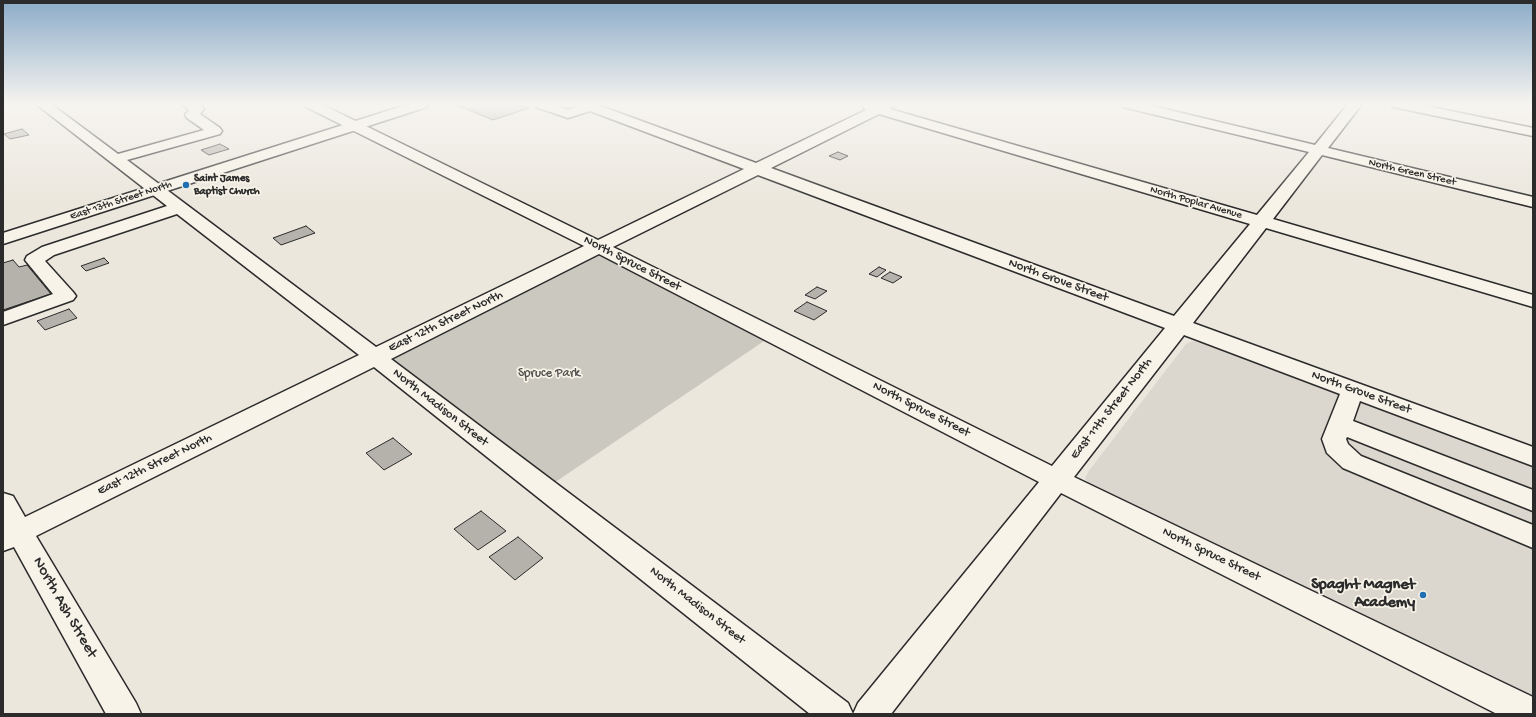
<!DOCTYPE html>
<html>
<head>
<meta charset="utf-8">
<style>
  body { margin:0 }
  #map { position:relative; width:1536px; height:717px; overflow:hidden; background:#ebe7dd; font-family:"Gochi Hand",sans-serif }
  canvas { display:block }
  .frame { position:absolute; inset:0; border:4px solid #2b2b2b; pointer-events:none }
</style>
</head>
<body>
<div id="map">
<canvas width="1536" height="717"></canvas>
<div class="frame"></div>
</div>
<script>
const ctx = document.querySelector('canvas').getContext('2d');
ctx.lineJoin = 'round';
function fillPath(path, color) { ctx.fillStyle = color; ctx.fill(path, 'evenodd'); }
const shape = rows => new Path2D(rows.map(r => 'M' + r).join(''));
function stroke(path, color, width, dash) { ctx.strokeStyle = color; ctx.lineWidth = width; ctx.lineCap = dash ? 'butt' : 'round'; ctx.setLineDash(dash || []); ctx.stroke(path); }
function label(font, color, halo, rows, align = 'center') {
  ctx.font = font + ' "Gochi Hand",sans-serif'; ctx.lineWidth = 3.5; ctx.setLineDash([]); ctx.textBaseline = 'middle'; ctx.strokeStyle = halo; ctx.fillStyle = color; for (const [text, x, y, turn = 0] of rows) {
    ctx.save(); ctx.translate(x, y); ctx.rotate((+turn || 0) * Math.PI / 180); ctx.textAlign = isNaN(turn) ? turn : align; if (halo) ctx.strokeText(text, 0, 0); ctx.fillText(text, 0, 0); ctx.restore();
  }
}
fillPath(shape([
  [1192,341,1210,345,1533,466,1533,704,1093,487,1085,479,1088,472,1186,344]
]), '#dbd7ce');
fillPath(shape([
  [599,247,773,335,545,489,374,357]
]), '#cbc8bf');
const building = shape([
  [454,104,519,104,529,108,493,120,454,104],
  [22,129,29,135,10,139,4,134,22,129],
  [220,144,229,149,209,155,201,150,220,144],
  [838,152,848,156,840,160,829,156,838,152],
  [306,226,315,233,281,245,273,238,306,226],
  [104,258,109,263,86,271,81,266,104,258],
  [13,260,19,267,27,265,51,294,3,310,3,263,13,260],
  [879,267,886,270,877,277,869,274,879,267],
  [890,272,902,277,893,283,881,278,890,272],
  [817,287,827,291,815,299,805,295,817,287],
  [807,302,827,311,814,320,794,311,807,302],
  [69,309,77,318,45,330,37,321,69,309],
  [393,438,412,454,384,470,366,453,393,438],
  [481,511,506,531,478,550,454,529,481,511],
  [518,537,543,558,515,580,489,557,518,537]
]);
fillPath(building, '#b5b2ab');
stroke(building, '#2b2b2b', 1);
const minor = shape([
  [36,104,51,104,118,154,204,130,187,118,185,115,189,110,181,104,198,104,202,106,204,109,200,114,220,128,222,131,220,134,127,160,376,347,584,246,306,107,304,104,321,104,598,240,744,169,590,111,568,118,536,107,534,104,553,104,568,110,578,106,576,104,595,104,756,163,866,110,863,107,865,104,896,104,890,109,1257,215,1309,152,1123,107,1121,104,1144,104,1315,145,1348,104,1362,104,1328,148,1533,197,1533,207,1322,155,1273,219,1533,295,1533,307,1266,228,1193,323,1533,447,1533,466,1360,401,1353,421,1533,490,1533,511,1347,437,1346,439,1348,444,1361,456,1533,525,1533,548,1343,468,1327,453,1322,439,1340,394,1184,335,1074,477,1533,697,1533,714,1497,714,1061,493,891,714,810,714,374,367,36,536,136,703,141,714,106,714,14,547,3,551,3,493,13,496,25,517,359,355,177,214,54,255,45,261,73,292,76,296,73,300,3,325,3,312,53,294,25,260,27,256,42,247,167,206,36,104],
  [879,114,1250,224,1174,316,771,168,879,114],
  [758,175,1165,328,1052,466,613,247,758,175],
  [599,254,1039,482,858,703,853,714,848,703,391,359,599,254],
  [1391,104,1417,104,1533,128,1533,136,1398,108,1393,107,1391,104]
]);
const major = shape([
  [409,104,429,104,427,107,3,244,3,233,409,104]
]);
stroke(minor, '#2b2b2b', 3);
stroke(major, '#2b2b2b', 3);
fillPath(minor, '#f7f3e8');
fillPath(major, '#f7f3e8');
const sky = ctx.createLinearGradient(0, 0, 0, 204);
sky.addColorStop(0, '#8cacc8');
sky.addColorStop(0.51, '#f6f4f0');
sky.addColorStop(1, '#f6f4f000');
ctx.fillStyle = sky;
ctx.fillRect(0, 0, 1536, 204);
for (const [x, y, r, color] of [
  [186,185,4,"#1f6fb2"],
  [1423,595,4,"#1f6fb2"]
]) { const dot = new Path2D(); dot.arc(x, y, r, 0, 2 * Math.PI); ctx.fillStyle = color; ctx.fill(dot); stroke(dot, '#f7f3e8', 1.5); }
label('11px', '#2b2b2b', '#f7f3e8', [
  ["North Green Street",1412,173,13],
  ["East 13th Street North",121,201,-18],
  ["North Poplar Avenue",1196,203,16]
]);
label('bold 11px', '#2b2b2b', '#f7f3e8', [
  ["Saint James",194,179],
  ["Baptist Church",194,192]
], 'left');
label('13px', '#2b2b2b', '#f7f3e8', [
  ["North Spruce Street",632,264,27],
  ["North Grove Street",1058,281,20],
  ["East 12th Street North",446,322,-26],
  ["North Grove Street",1361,393,20],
  ["North Madison Street",440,408,38],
  ["East 11th Street North",1112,409,-52],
  ["North Spruce Street",921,410,27],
  ["East 12th Street North",155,465,-26],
  ["North Spruce Street",1211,555,26],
  ["North Madison Street",697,606,38]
]);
label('13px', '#535250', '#f7f3e8', [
  ["Spruce Park",549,374]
]);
label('bold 16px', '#2b2b2b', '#f7f3e8', [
  ["Spaght Magnet",1415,586],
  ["Academy",1415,604]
], 'right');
label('16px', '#2b2b2b', '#f7f3e8', [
  ["North Ash Street",64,608,60]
]);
</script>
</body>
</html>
